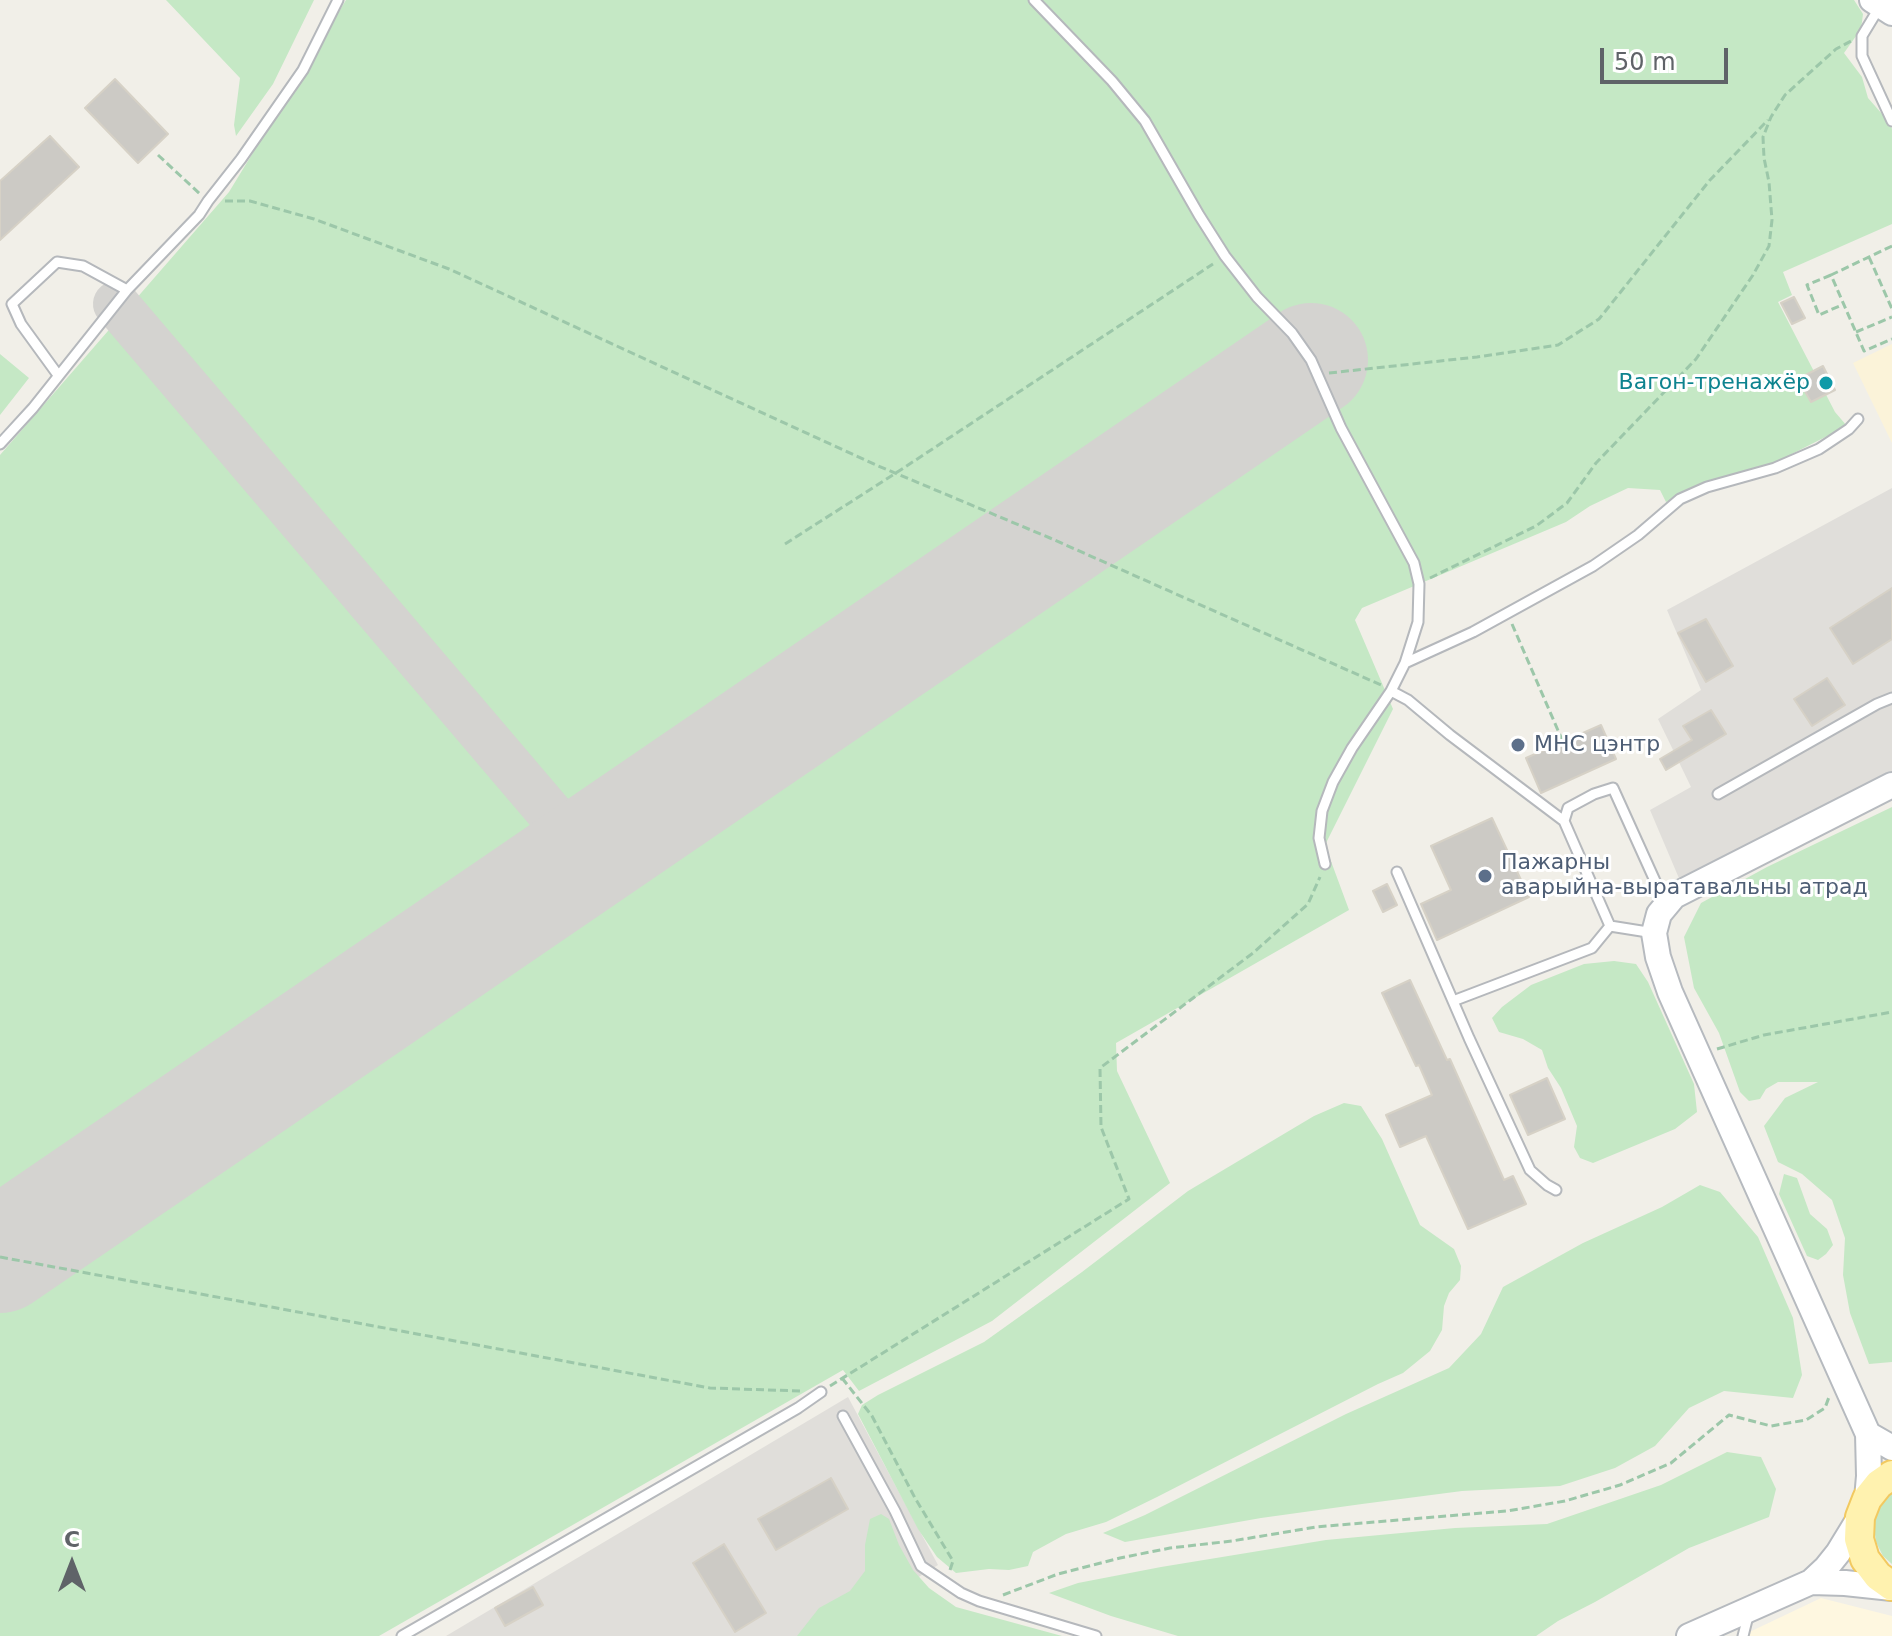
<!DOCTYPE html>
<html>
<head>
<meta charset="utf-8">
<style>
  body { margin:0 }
  #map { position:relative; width:1892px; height:1636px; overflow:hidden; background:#f1efe8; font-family:"DejaVu Sans",sans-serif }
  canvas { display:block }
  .north { position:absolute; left:32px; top:1524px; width:80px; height:80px; -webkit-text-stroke:6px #fff; paint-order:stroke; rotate:0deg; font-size:22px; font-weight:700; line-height:32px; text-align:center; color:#5f6368 }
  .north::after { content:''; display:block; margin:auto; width:28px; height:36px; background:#5f6368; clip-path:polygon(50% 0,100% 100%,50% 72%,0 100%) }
  .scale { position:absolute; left:1600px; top:48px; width:128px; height:36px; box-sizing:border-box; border:4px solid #5f6368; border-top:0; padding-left:10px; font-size:24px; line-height:28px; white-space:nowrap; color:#5f6368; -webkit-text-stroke:6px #fff; paint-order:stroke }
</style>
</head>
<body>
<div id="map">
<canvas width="1892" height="1636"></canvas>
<div class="north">С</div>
<div class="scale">50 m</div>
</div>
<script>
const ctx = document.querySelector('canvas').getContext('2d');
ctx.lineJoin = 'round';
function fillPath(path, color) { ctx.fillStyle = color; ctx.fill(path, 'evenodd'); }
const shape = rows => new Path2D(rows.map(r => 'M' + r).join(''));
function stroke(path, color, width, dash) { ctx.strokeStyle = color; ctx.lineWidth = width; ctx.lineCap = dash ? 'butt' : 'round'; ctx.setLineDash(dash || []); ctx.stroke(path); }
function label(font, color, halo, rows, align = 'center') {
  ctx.font = font + ' "DejaVu Sans",sans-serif'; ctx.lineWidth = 6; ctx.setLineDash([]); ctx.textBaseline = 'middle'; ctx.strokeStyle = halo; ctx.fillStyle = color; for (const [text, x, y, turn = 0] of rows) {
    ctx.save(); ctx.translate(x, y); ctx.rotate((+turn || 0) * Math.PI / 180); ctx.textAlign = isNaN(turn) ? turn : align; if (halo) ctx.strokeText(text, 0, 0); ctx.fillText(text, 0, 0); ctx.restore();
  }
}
fillPath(shape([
  [1821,1598,1892,1616,1892,1636,1741,1636]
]), '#fef7e0');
fillPath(shape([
  [1892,488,1892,775,1681,883,1650,810,1691,787,1658,719,1701,690,1667,610],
  [848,1397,938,1565,824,1636,446,1636]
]), '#e0deda');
fillPath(shape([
  [166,0,314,0,273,84,236,136,234,125,240,78],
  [346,0,1854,0,1863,14,1861,29,1844,53,1862,77,1868,98,1890,123,1892,129,1892,224,1783,272,1792,295,1778,302,1835,412,1847,426,1776,462,1666,502,1660,490,1628,488,1590,506,1566,522,1362,608,1355,620,1393,709,1325,845,1349,910,1116,1043,1117,1071,1170,1183,992,1321,859,1391,843,1370,379,1636,0,1636,0,455,229,192],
  [0,354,29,378,0,415],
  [1892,807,1892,1362,1869,1364,1850,1313,1843,1275,1845,1238,1832,1200,1802,1174,1778,1162,1764,1126,1785,1098,1818,1082,1778,1082,1766,1089,1760,1099,1749,1101,1740,1092,1719,1033,1694,988,1684,937,1701,903,1767,867],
  [1614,961,1636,964,1648,982,1694,1084,1697,1112,1675,1129,1593,1163,1580,1158,1574,1147,1577,1126,1561,1088,1548,1068,1542,1050,1523,1039,1499,1032,1492,1018,1502,1007,1531,985,1584,964],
  [1344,1103,1361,1106,1382,1139,1420,1225,1454,1249,1461,1266,1460,1280,1449,1293,1444,1306,1442,1330,1430,1351,1403,1373,1378,1384,1157,1497,1106,1522,1066,1534,1033,1552,1028,1566,1009,1570,989,1569,956,1573,937,1557,918,1529,858,1414,862,1405,878,1395,984,1342,1082,1272,1188,1191,1314,1116],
  [1784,1174,1797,1178,1810,1214,1827,1229,1833,1245,1826,1254,1818,1260,1807,1256,1779,1194],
  [1700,1185,1720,1192,1758,1237,1793,1318,1802,1375,1793,1398,1724,1391,1689,1408,1655,1446,1615,1468,1560,1486,1462,1491,1362,1504,1261,1518,1125,1542,1103,1533,1145,1515,1346,1414,1449,1368,1481,1334,1503,1287,1583,1243,1662,1207],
  [1727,1452,1761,1457,1776,1489,1769,1517,1689,1548,1595,1602,1558,1621,1536,1636,1178,1636,1111,1616,1049,1593,1078,1583,1161,1567,1326,1540,1455,1528,1547,1524,1661,1485],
  [1892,1491,1892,1564,1883,1556,1876,1542,1874,1527,1876,1512,1884,1498],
  [881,1514,889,1519,899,1545,913,1570,929,1588,956,1607,1062,1636,797,1636,819,1608,850,1591,865,1571,865,1545,870,1519]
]), '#c5e8c5');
fillPath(shape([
  [1892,344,1892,443,1853,363]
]), '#fbf3d9');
stroke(shape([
  [116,304,561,826,570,866]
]), '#d4d3d0', 46);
stroke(shape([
  [0,1256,1311,360]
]), '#d4d3d0', 114);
const building = shape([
  [115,79,168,134,138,163,85,108,115,79],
  [50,136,79,167,0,240,0,181,50,136],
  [1794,297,1805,318,1792,324,1781,303,1794,297],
  [1823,366,1835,390,1811,402,1798,379,1823,366],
  [1892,588,1892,639,1853,664,1830,628,1892,588],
  [1706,619,1733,666,1706,682,1678,633,1706,619],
  [1827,678,1845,705,1812,726,1794,699,1827,678],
  [1711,710,1726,734,1666,770,1660,759,1692,740,1683,726,1711,710],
  [1601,725,1616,759,1541,793,1526,758,1601,725],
  [1492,818,1529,897,1437,940,1421,904,1451,890,1431,846,1492,818],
  [1387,884,1397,905,1383,912,1373,891,1387,884],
  [1410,980,1447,1060,1450,1059,1504,1180,1513,1176,1526,1204,1468,1229,1426,1136,1400,1147,1386,1115,1432,1095,1419,1065,1416,1066,1382,993,1410,980],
  [1547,1078,1565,1119,1528,1135,1510,1095,1547,1078],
  [831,1478,848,1509,776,1550,758,1519,831,1478],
  [724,1544,766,1613,735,1632,693,1563,724,1544],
  [533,1587,543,1605,505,1626,495,1608,533,1587]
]);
fillPath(building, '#cccac5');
stroke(building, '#d6d1c6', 2);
const lane = shape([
  [1034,0,1112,81,1145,121,1199,215,1225,256,1257,297,1292,333,1311,360,1341,428,1414,563,1419,584,1418,622,1405,663,1391,691,1352,748,1333,782,1322,811,1319,838,1325,864],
  [1879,8,1862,36,1862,56,1892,121],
  [58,375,21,324,12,304,57,262,83,266,127,290],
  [0,444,33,408,127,290,199,215,208,201,241,159,303,70,338,0],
  [1405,663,1473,632,1593,566,1638,535,1680,499,1707,487,1775,468,1819,449,1849,429,1858,419],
  [1391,691,1408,700,1450,735,1564,821],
  [1718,794,1877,704,1892,698],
  [1397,872,1469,1038,1530,1170,1547,1185,1556,1190],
  [1654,933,1610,926,1564,821,1568,808,1594,794,1613,788,1665,903],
  [1453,1001,1592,948,1610,926],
  [843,1416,895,1511,921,1566,961,1593,979,1601,1096,1636],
  [402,1636,798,1408,821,1392],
  [1743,1636,1748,1616]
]);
const secondary = shape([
  [1872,0,1892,13],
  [1868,1434,1892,1448],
  [1867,1499,1869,1476,1868,1434,1670,992,1658,957,1654,933,1659,914,1674,896,1892,785],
  [1811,1582,1845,1583,1892,1588],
  [1689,1636,1811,1582,1826,1568,1838,1553,1860,1517]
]);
const primary = shape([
  [1892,1475,1879,1484,1867,1499,1860,1517,1859,1539,1865,1559,1878,1576,1892,1586]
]);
stroke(lane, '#b5b8bc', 13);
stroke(secondary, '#b6babf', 28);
stroke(primary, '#f2c960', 32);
stroke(shape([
  [158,155,200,194],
  [225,201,250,201,314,219,449,269,876,465,1050,538,1381,685],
  [1892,246,1831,275,1864,351,1892,339],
  [1869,257,1892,309],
  [1831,275,1807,285,1819,315,1844,304],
  [1856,332,1892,317],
  [1329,373,1477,357,1558,345,1599,319,1710,180,1768,120],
  [785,544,896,473,1213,264],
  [1430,578,1536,526,1567,503,1596,463,1696,359,1753,275,1769,246,1772,220,1769,182,1764,158,1763,137,1771,117,1785,95,1836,49,1851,41],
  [1512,624,1563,742],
  [1717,1049,1764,1035,1892,1012],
  [0,1257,710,1388,800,1391],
  [842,1378,872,1416,915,1498,953,1561,950,1570],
  [830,1386,1129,1199,1101,1127,1100,1068,1253,953,1308,904,1320,877],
  [1003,1595,1058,1574,1120,1558,1170,1548,1232,1541,1316,1527,1507,1511,1565,1501,1620,1485,1671,1463,1729,1415,1771,1426,1806,1420,1825,1408,1829,1397]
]), '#9cc7a9', 3, [8, 4]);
stroke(lane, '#fff', 9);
stroke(secondary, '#fff', 24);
stroke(primary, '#fff2af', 28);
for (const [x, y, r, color] of [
  [1826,383,8,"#0f9aa8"],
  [1518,745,8,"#5c6f8a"],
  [1485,876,8,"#5c6f8a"]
]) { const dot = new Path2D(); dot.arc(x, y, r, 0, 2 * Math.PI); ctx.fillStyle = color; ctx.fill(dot); stroke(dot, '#fff', 3); }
label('22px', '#0d838f', '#fff', [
  ["Вагон-тренажёр",1810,383]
], 'right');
label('22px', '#4e5e75', '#fff', [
  ["МНС цэнтр",1534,745],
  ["Пажарны",1501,863],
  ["аварыйна-выратавальны атрад",1501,888]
], 'left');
</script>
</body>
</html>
